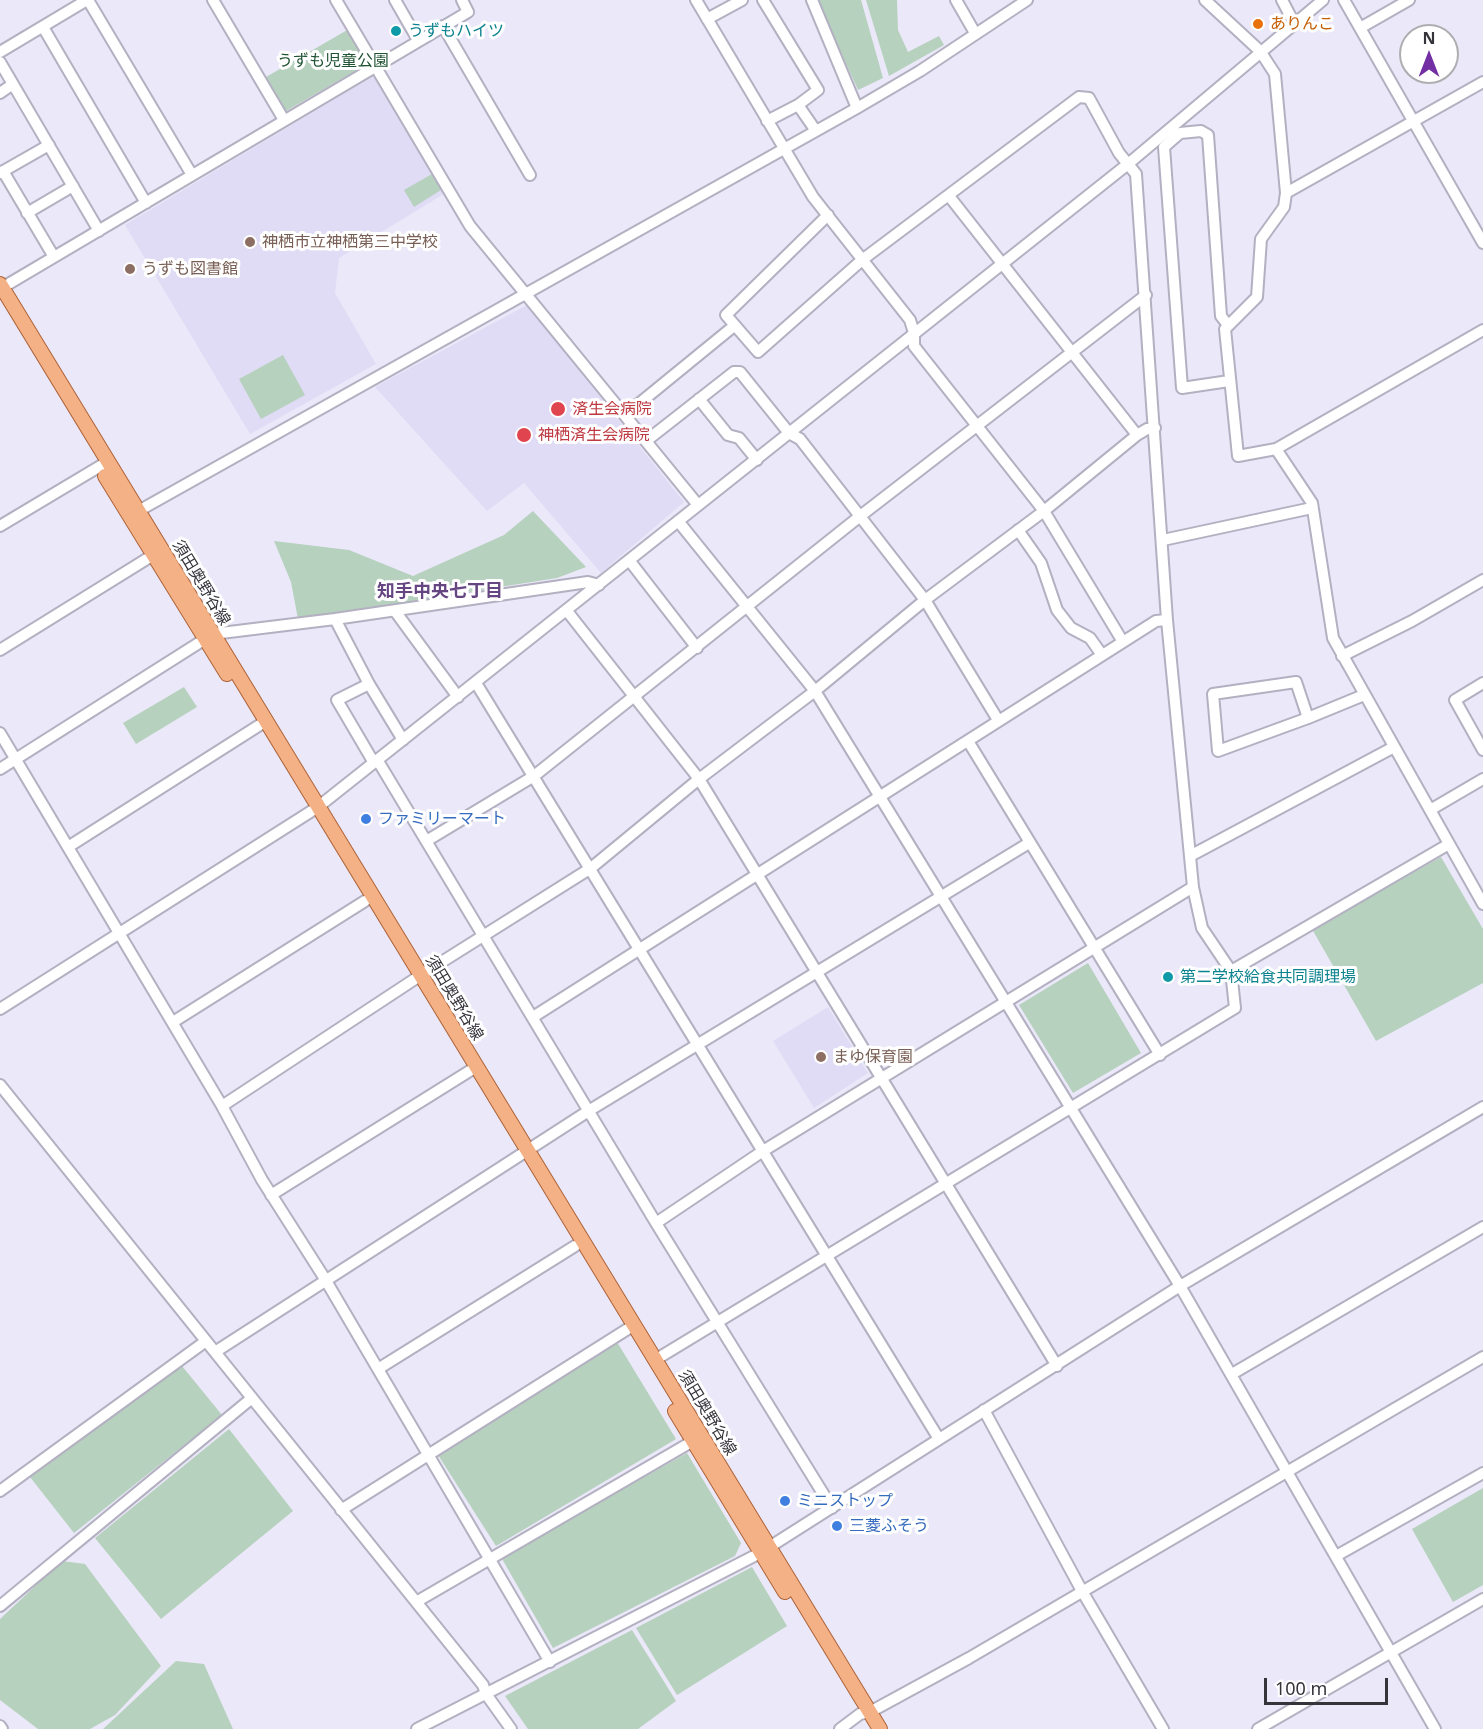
<!DOCTYPE html>
<html>
<head>
<meta charset="utf-8">
<style>
  body { margin:0 }
  #map { position:relative; width:1483px; height:1729px; overflow:hidden; background:#ebe8f9; font-family:"Noto Sans",sans-serif }
  canvas { display:block }
  .north { position:absolute; left:1399px; top:24px; width:60px; height:60px; box-sizing:border-box; background:#fff; border:2px solid #aeaeb1; border-radius:50%; rotate:0deg; font-size:16px; font-weight:700; line-height:24px; text-align:center; color:#35343b }
  .north::after { content:''; display:block; margin:auto; width:21px; height:27px; background:#722fa3; clip-path:polygon(50% 0,100% 100%,50% 72%,0 100%) }
  .scale { position:absolute; left:1264px; top:1678px; width:124px; height:27px; box-sizing:border-box; border:3px solid #35343b; border-top:0; padding-left:8px; font-size:18px; line-height:21px; white-space:nowrap; color:#35343b; -webkit-text-stroke:4px #fff; paint-order:stroke }
</style>
</head>
<body>
<div id="map">
<canvas width="1483" height="1729"></canvas>
<div class="north">N</div>
<div class="scale">100 m</div>
</div>
<script>
const ctx = document.querySelector('canvas').getContext('2d');
ctx.lineJoin = 'round';
function fillPath(path, color) { ctx.fillStyle = color; ctx.fill(path, 'evenodd'); }
const shape = rows => new Path2D(rows.map(r => 'M' + r).join(''));
function stroke(path, color, width, dash) { ctx.strokeStyle = color; ctx.lineWidth = width; ctx.lineCap = dash ? 'butt' : 'round'; ctx.setLineDash(dash || []); ctx.stroke(path); }
function label(font, color, halo, rows, align = 'center') {
  ctx.font = font + ' "Noto Sans","Noto Sans JP",sans-serif'; ctx.lineWidth = 6; ctx.setLineDash([]); ctx.textBaseline = 'middle'; ctx.strokeStyle = halo; ctx.fillStyle = color; for (const [text, x, y, turn = 0] of rows) {
    ctx.save(); ctx.translate(x, y); ctx.rotate((+turn || 0) * Math.PI / 180); ctx.textAlign = isNaN(turn) ? turn : align; if (halo) ctx.strokeText(text, 0, 0); ctx.fillText(text, 0, 0); ctx.restore();
  }
}
fillPath(shape([
  [373,76,447,192,339,258,335,293,376,364,250,434,125,225],
  [527,305,684,502,601,573,524,483,487,511,375,387],
  [828,1007,868,1073,814,1108,773,1041]
]), '#e0dcf5');
fillPath(shape([
  [817,0,861,0,883,78,858,90],
  [866,0,897,0,898,30,908,52,939,36,944,45,889,76],
  [349,29,369,63,286,111,266,77],
  [432,174,441,190,414,207,404,190],
  [283,355,305,395,261,419,239,379],
  [533,511,586,567,557,578,298,619,291,582,274,541,349,550,413,576,504,535],
  [184,687,197,707,136,744,123,723],
  [1441,857,1483,929,1483,983,1376,1041,1312,929],
  [1088,963,1141,1053,1073,1093,1019,1005],
  [617,1342,676,1439,496,1546,438,1455],
  [182,1366,222,1415,74,1533,30,1477],
  [229,1429,293,1511,161,1619,95,1538],
  [687,1453,741,1543,735,1556,553,1648,501,1557],
  [1483,1488,1483,1585,1453,1602,1412,1529],
  [62,1561,85,1564,161,1666,115,1715,90,1729,38,1729,0,1700,0,1619],
  [752,1567,787,1626,677,1695,636,1628],
  [632,1630,676,1701,638,1729,528,1729,505,1696],
  [176,1661,204,1664,233,1729,103,1729]
]), '#b6d1bd');
const minor = shape([
  [88,0,192,175],
  [213,0,284,120],
  [336,0,470,226,698,505],
  [395,0,418,40],
  [696,0,813,197,910,320,914,333,914,346,1044,511,1123,642],
  [763,0,818,90,798,105,767,121],
  [812,0,857,108],
  [956,0,975,33],
  [1205,0,1260,51,1275,74,1286,193,1284,207,1261,239,1257,297,1225,329,1238,456,1276,449,1312,503,1333,638,1483,904],
  [1282,0,1294,23],
  [1344,0,1483,243],
  [707,19,742,0],
  [443,26,530,175],
  [43,27,146,203],
  [1360,28,1409,0],
  [0,52,87,0],
  [0,62,99,231],
  [0,93,13,84],
  [798,105,816,131],
  [3,171,54,257],
  [0,173,49,145],
  [1286,193,1483,82],
  [949,196,1137,435],
  [27,213,73,186],
  [0,289,468,12,462,0],
  [1228,325,1221,316,1208,135,1201,131,1180,133,1164,147,1182,388,1229,381],
  [699,399,728,435,739,438,757,460],
  [625,415,734,326],
  [646,441,734,372,740,372,789,433,800,439,925,600,998,720],
  [1276,449,1483,330],
  [133,514,857,108,920,71,1027,0],
  [678,521,815,691,1180,1286,1435,1729],
  [0,526,107,462],
  [1018,530,1041,563,1057,610,1071,628,1090,638,1102,655],
  [1163,540,1312,508],
  [629,560,697,648],
  [395,611,458,697],
  [567,611,699,779,1057,1366],
  [335,619,369,684,403,740],
  [0,650,158,552],
  [1342,656,1412,621,1483,580],
  [476,683,939,1439],
  [1483,683,1455,700,1483,750],
  [369,684,337,700,374,763],
  [1308,718,1296,682,1213,694,1218,751,1308,718,1364,695],
  [0,733,222,1106,262,1180,325,1279,550,1662],
  [968,741,1160,1055],
  [378,761,656,1223,832,1508],
  [0,769,213,634,335,619,588,582,599,585],
  [1430,810,1483,779],
  [428,840,534,776,859,517,1146,295],
  [68,847,266,721],
  [1190,856,1394,747],
  [1231,971,1449,844],
  [0,1009,318,807,1128,164,1323,0],
  [533,1017,1123,642,1156,621,1167,620],
  [173,1022,365,901],
  [0,1085,483,1685,486,1694,511,1729],
  [222,1106,421,975,591,868,699,779,815,691,925,600,1044,511,1137,435,1147,429,1155,428],
  [271,1195,476,1067],
  [656,1223,763,1151,1193,887],
  [215,1352,590,1110,1029,843],
  [655,1360,1235,1008,1231,971,1202,928,1193,887,1167,620,1136,174,1119,153,1089,98,1079,97,862,260,758,352,726,315,828,215],
  [378,1369,575,1246],
  [1232,1374,1483,1227],
  [984,1410,1082,1591,1163,1729],
  [0,1491,206,1341],
  [341,1510,634,1325],
  [1336,1556,1483,1473],
  [416,1602,693,1441],
  [0,1606,252,1398],
  [0,1726,2,1729],
  [417,1729,760,1553,1180,1286,1483,1107],
  [840,1729,860,1714,870,1712,969,1658,1483,1357],
  [1258,1729,1483,1599]
]);
const major = shape([
  [0,284,880,1729],
  [105,476,227,674],
  [675,1411,785,1592]
]);
stroke(minor, '#b3b0c1', 14);
stroke(major, '#ad6338', 16);
stroke(minor, '#fff', 10);
stroke(major, '#f5b186', 14);
for (const [x, y, r, color] of [
  [1258,24,6,"#e8710a"],
  [396,31,6,"#0f9aa8"],
  [250,242,6,"#8d6e63"],
  [130,269,6,"#8d6e63"],
  [558,409,8,"#e0444e"],
  [524,435,8,"#e0444e"],
  [366,819,6,"#3f7fe0"],
  [1168,977,6,"#0f9aa8"],
  [821,1057,6,"#8d6e63"],
  [785,1501,6,"#3f7fe0"],
  [837,1526,6,"#3f7fe0"]
]) { const dot = new Path2D(); dot.arc(x, y, r, 0, 2 * Math.PI); ctx.fillStyle = color; ctx.fill(dot); stroke(dot, '#fff', 2); }
label('16px', '#c56008', '#fff', [
  ["ありんこ",1270,24]
], 'left');
label('16px', '#0d838f', '#fff', [
  ["うずもハイツ",408,31],
  ["第二学校給食共同調理場",1180,977]
], 'left');
label('16px', '#205333', '#fff', [
  ["うずも児童公園",333,61]
]);
label('16px', '#785e54', '#fff', [
  ["神栖市立神栖第三中学校",262,242],
  ["うずも図書館",142,269],
  ["まゆ保育園",833,1057]
], 'left');
label('16px', '#be3a42', '#fff', [
  ["済生会病院",572,409],
  ["神栖済生会病院",538,435]
], 'left');
label('16px', '#35343b', '#fff', [
  ["須田奥野谷線",201,583,59],
  ["須田奥野谷線",454,998,59],
  ["須田奥野谷線",707,1413,59]
]);
label('16px', '#366cbe', '#fff', [
  ["ファミリーマート",378,819],
  ["ミニストップ",797,1501],
  ["三菱ふそう",849,1526]
], 'left');
label('bold 18px', '#654682', '#fff', [
  ["知手中央七丁目",440,592]
]);
</script>
</body>
</html>
